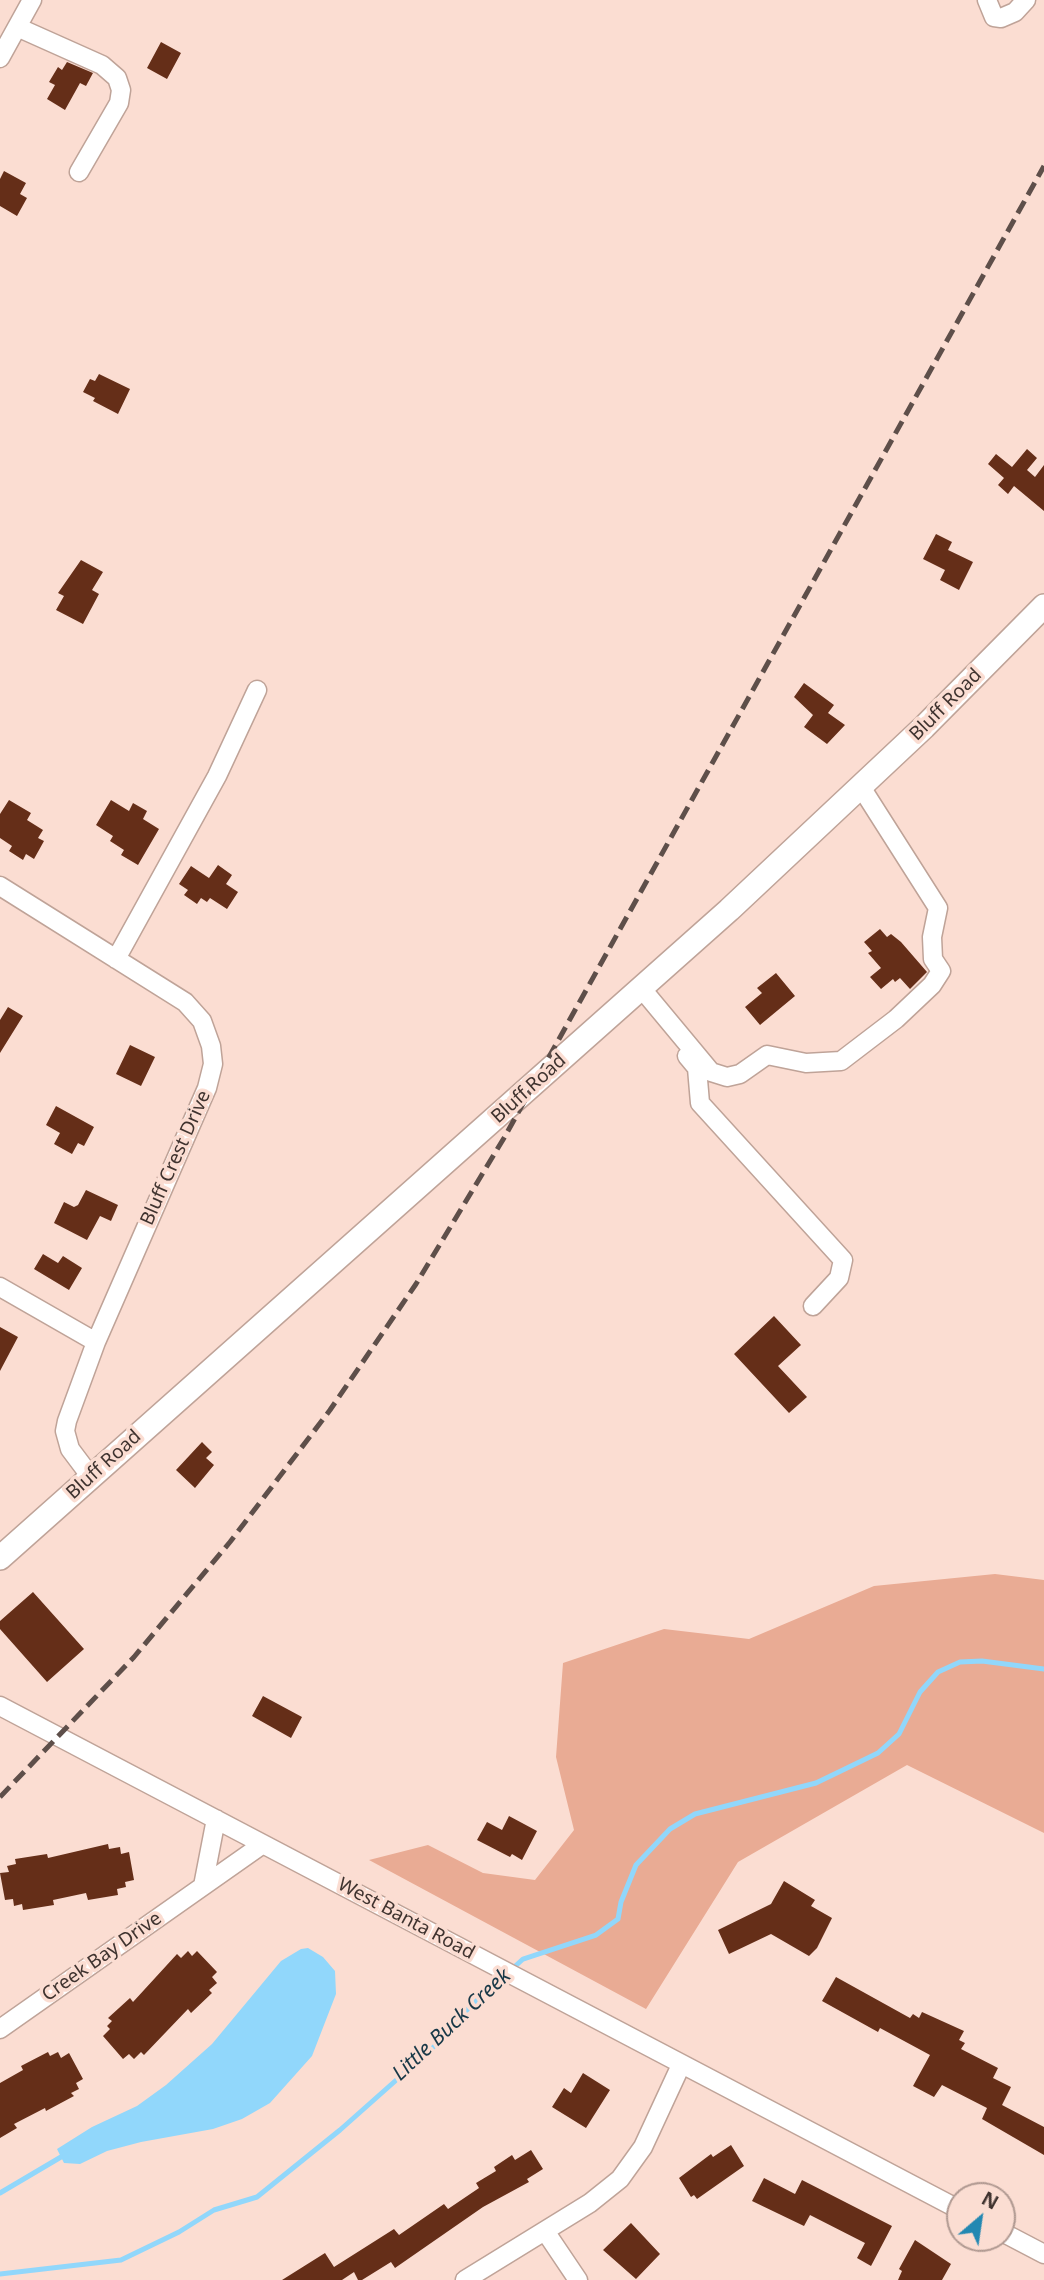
<!DOCTYPE html>
<html>
<head>
<meta charset="utf-8">
<style>
  body { margin:0 }
  #map { position:relative; width:1044px; height:2280px; overflow:hidden; background:#fbddd2; font-family:"Noto Sans",sans-serif }
  canvas { display:block }
  .north { position:absolute; left:946px; top:2182px; width:70px; height:70px; box-sizing:border-box; background:#fbddd2; border:2px solid #b09991; border-radius:50%; rotate:29deg; font-size:19px; font-weight:700; line-height:28px; text-align:center; color:#3f332f }
  .north::after { content:''; display:block; margin:auto; width:24px; height:32px; background:#2388b2; clip-path:polygon(50% 0,100% 100%,50% 72%,0 100%) }
</style>
</head>
<body>
<div id="map">
<canvas width="1044" height="2280"></canvas>
<div class="north">N</div>
</div>
<script>
const ctx = document.querySelector('canvas').getContext('2d');
ctx.lineJoin = 'round';
function fillPath(path, color) { ctx.fillStyle = color; ctx.fill(path, 'evenodd'); }
const shape = rows => new Path2D(rows.map(r => 'M' + r).join(''));
function stroke(path, color, width, dash) { ctx.strokeStyle = color; ctx.lineWidth = width; ctx.lineCap = dash ? 'butt' : 'round'; ctx.setLineDash(dash || []); ctx.stroke(path); }
function label(font, color, halo, rows, align = 'center') {
  ctx.font = font + ' "Noto Sans",sans-serif'; ctx.lineWidth = 7; ctx.setLineDash([]); ctx.textBaseline = 'middle'; ctx.strokeStyle = halo; ctx.fillStyle = color; for (const [text, x, y, turn = 0] of rows) {
    ctx.save(); ctx.translate(x, y); ctx.rotate((+turn || 0) * Math.PI / 180); ctx.textAlign = isNaN(turn) ? turn : align; if (halo) ctx.strokeText(text, 0, 0); ctx.fillText(text, 0, 0); ctx.restore();
  }
}
fillPath(shape([
  [995,1574,1044,1580,1044,1833,907,1765,738,1862,646,2009,369,1860,428,1845,483,1873,535,1880,574,1830,556,1757,563,1663,664,1629,749,1639,874,1586]
]), '#e9ab94');
fillPath(shape([
  [308,1948,323,1957,335,1971,336,1994,312,2056,270,2103,242,2119,213,2129,141,2142,107,2151,80,2164,64,2163,57,2149,92,2127,137,2106,166,2085,212,2044,281,1961,301,1949]
]), '#91d7fb');
stroke(shape([
  [511,1970,523,1959,596,1935,618,1919,621,1902,636,1865,670,1829,695,1814,816,1783,878,1753,899,1734,920,1692,938,1672,960,1662,982,1661,1044,1669],
  [0,2193,61,2157],
  [0,2274,121,2260,179,2232,214,2210,257,2197,340,2130,438,2043,452,2024,503,1976]
]), '#91d7fb', 5);
fillPath(shape([
  [161,42,181,53,167,79,147,68],
  [67,62,93,73,86,86,80,83,65,110,47,99,55,85,49,82,58,67,62,70],
  [4,171,26,183,20,194,27,198,17,216,0,206,0,179],
  [99,374,130,389,118,414,93,401,95,398,83,392,90,379,95,381],
  [1027,449,1037,458,1027,470,1035,477,1044,465,1044,511,1014,486,1008,494,998,485,1004,478,988,464,996,454,1012,467],
  [936,534,952,542,948,550,973,562,959,590,940,580,945,570,923,559],
  [81,560,103,572,92,590,99,594,83,624,56,610,64,596,58,593],
  [804,683,834,705,828,713,845,725,827,744,804,727,813,715,794,697],
  [9,800,31,813,27,820,43,830,38,838,44,841,34,859,26,854,23,860,9,851,12,846,0,838,0,814],
  [111,800,129,811,133,803,147,811,143,819,159,829,138,865,121,855,124,850,110,841,113,836,96,825],
  [218,865,232,875,226,884,238,892,227,909,210,898,207,902,201,898,197,904,184,895,188,890,179,884,191,866,209,878],
  [880,929,887,937,891,934,901,942,927,972,910,989,900,978,895,982,893,979,881,989,870,977,881,968,868,953,872,951,864,942],
  [776,973,795,996,760,1025,745,1007,762,993,757,988],
  [8,1007,23,1016,0,1053,0,1020],
  [130,1045,155,1057,141,1086,116,1074],
  [56,1106,94,1127,84,1146,78,1143,72,1154,54,1144,60,1133,46,1125],
  [86,1190,118,1205,111,1221,100,1216,87,1240,54,1223,64,1202,74,1207,78,1205],
  [43,1254,58,1263,63,1256,82,1268,69,1290,34,1269],
  [774,1316,801,1345,778,1366,807,1397,789,1413,734,1354],
  [0,1327,18,1337,0,1371],
  [202,1442,212,1452,206,1458,214,1465,195,1488,176,1470],
  [33,1592,84,1649,47,1682,0,1629,0,1621],
  [263,1696,302,1717,291,1738,252,1716],
  [509,1816,537,1831,522,1860,512,1854,510,1857,477,1840,487,1822,502,1830],
  [108,1844,109,1849,120,1847,121,1854,129,1852,134,1880,125,1882,126,1887,117,1889,118,1895,88,1900,86,1893,53,1900,54,1905,23,1910,22,1904,14,1906,13,1899,5,1900,0,1873,9,1872,7,1866,16,1864,15,1859,47,1854,48,1858],
  [784,1881,815,1900,811,1906,832,1918,817,1948,809,1956,771,1934,729,1954,718,1930,771,1904],
  [188,1951,192,1956,197,1951,217,1972,212,1977,217,1983,209,1990,212,1993,191,2013,188,2009,144,2055,141,2052,134,2059,129,2054,123,2059,103,2036,110,2029,107,2026,112,2021,108,2018,130,1998,133,2002,177,1954,181,1958],
  [836,1977,910,2018,913,2014,919,2018,922,2012,964,2031,959,2040,965,2043,961,2049,998,2068,993,2078,1011,2087,1002,2105,1044,2127,1044,2155,982,2119,987,2108,942,2085,934,2097,913,2086,930,2055,880,2028,878,2032,822,2001],
  [48,2052,50,2056,58,2052,61,2058,69,2053,83,2079,76,2083,79,2089,71,2093,74,2096,46,2111,45,2108,14,2124,17,2128,0,2138,0,2083,23,2070,21,2066],
  [583,2073,610,2090,586,2128,552,2107,564,2088,571,2093],
  [731,2145,744,2166,697,2199,694,2195,691,2197,679,2178,711,2154,713,2157],
  [531,2150,543,2169,527,2179,529,2182,483,2207,395,2268,391,2262,362,2280,358,2280,354,2272,342,2280,282,2280,325,2253,334,2267,394,2229,399,2235,444,2204,448,2209,479,2188,476,2183,496,2171,494,2167,512,2155,515,2160],
  [764,2178,795,2194,802,2180,892,2226,871,2266,857,2258,865,2243,810,2215,804,2226,752,2201],
  [631,2223,660,2254,636,2279,603,2250],
  [915,2240,951,2264,942,2280,898,2280,902,2271,899,2269]
]), '#652e18');
const minor = shape([
  [987,0,994,17,1001,18,1015,12,1026,0],
  [17,27,102,65,117,78,121,90,119,103,79,172],
  [0,58,32,0],
  [0,886,185,1002,202,1021,211,1046,213,1064,207,1088,96,1342,67,1421,65,1431,70,1449,91,1477],
  [116,959,217,776,257,690],
  [642,989,711,1072,727,1077,740,1074,767,1055,806,1063,841,1061,896,1019,932,985,941,971,933,959,932,937,938,908,861,787],
  [687,1056,697,1068,700,1103,843,1260,839,1278,813,1306],
  [0,1287,96,1342],
  [0,1706,960,2210],
  [203,1886,216,1819],
  [0,2029,263,1844],
  [545,2231,578,2280],
  [1002,2232,1044,2254],
  [465,2280,590,2203,620,2179,643,2147,681,2065]
]);
const major = shape([
  [0,1558,729,910,924,727,1044,606]
]);
stroke(minor, '#bfa398', 21);
stroke(major, '#bfa398', 26);
stroke(minor, '#fff', 18);
stroke(major, '#fff', 23);
stroke(shape([
  [0,1797,134,1657,230,1542,330,1410,416,1284,504,1138,1044,166]
]), '#5e4f4a', 5, [14, 7]);
label('19px', '#3f332f', '#fbddd2', [
  ["Bluff Road",946,705,-45],
  ["Bluff Road",529,1089,-42],
  ["Bluff Crest Drive",176,1158,-66],
  ["Bluff Road",104,1465,-42],
  ["West Banta Road",406,1919,28],
  ["Creek Bay Drive",102,1957,-35]
]);
label('italic 21px', '#183847', '#fbddd2', [
  ["Little Buck Creek",452,2025,-43]
]);
</script>
</body>
</html>
